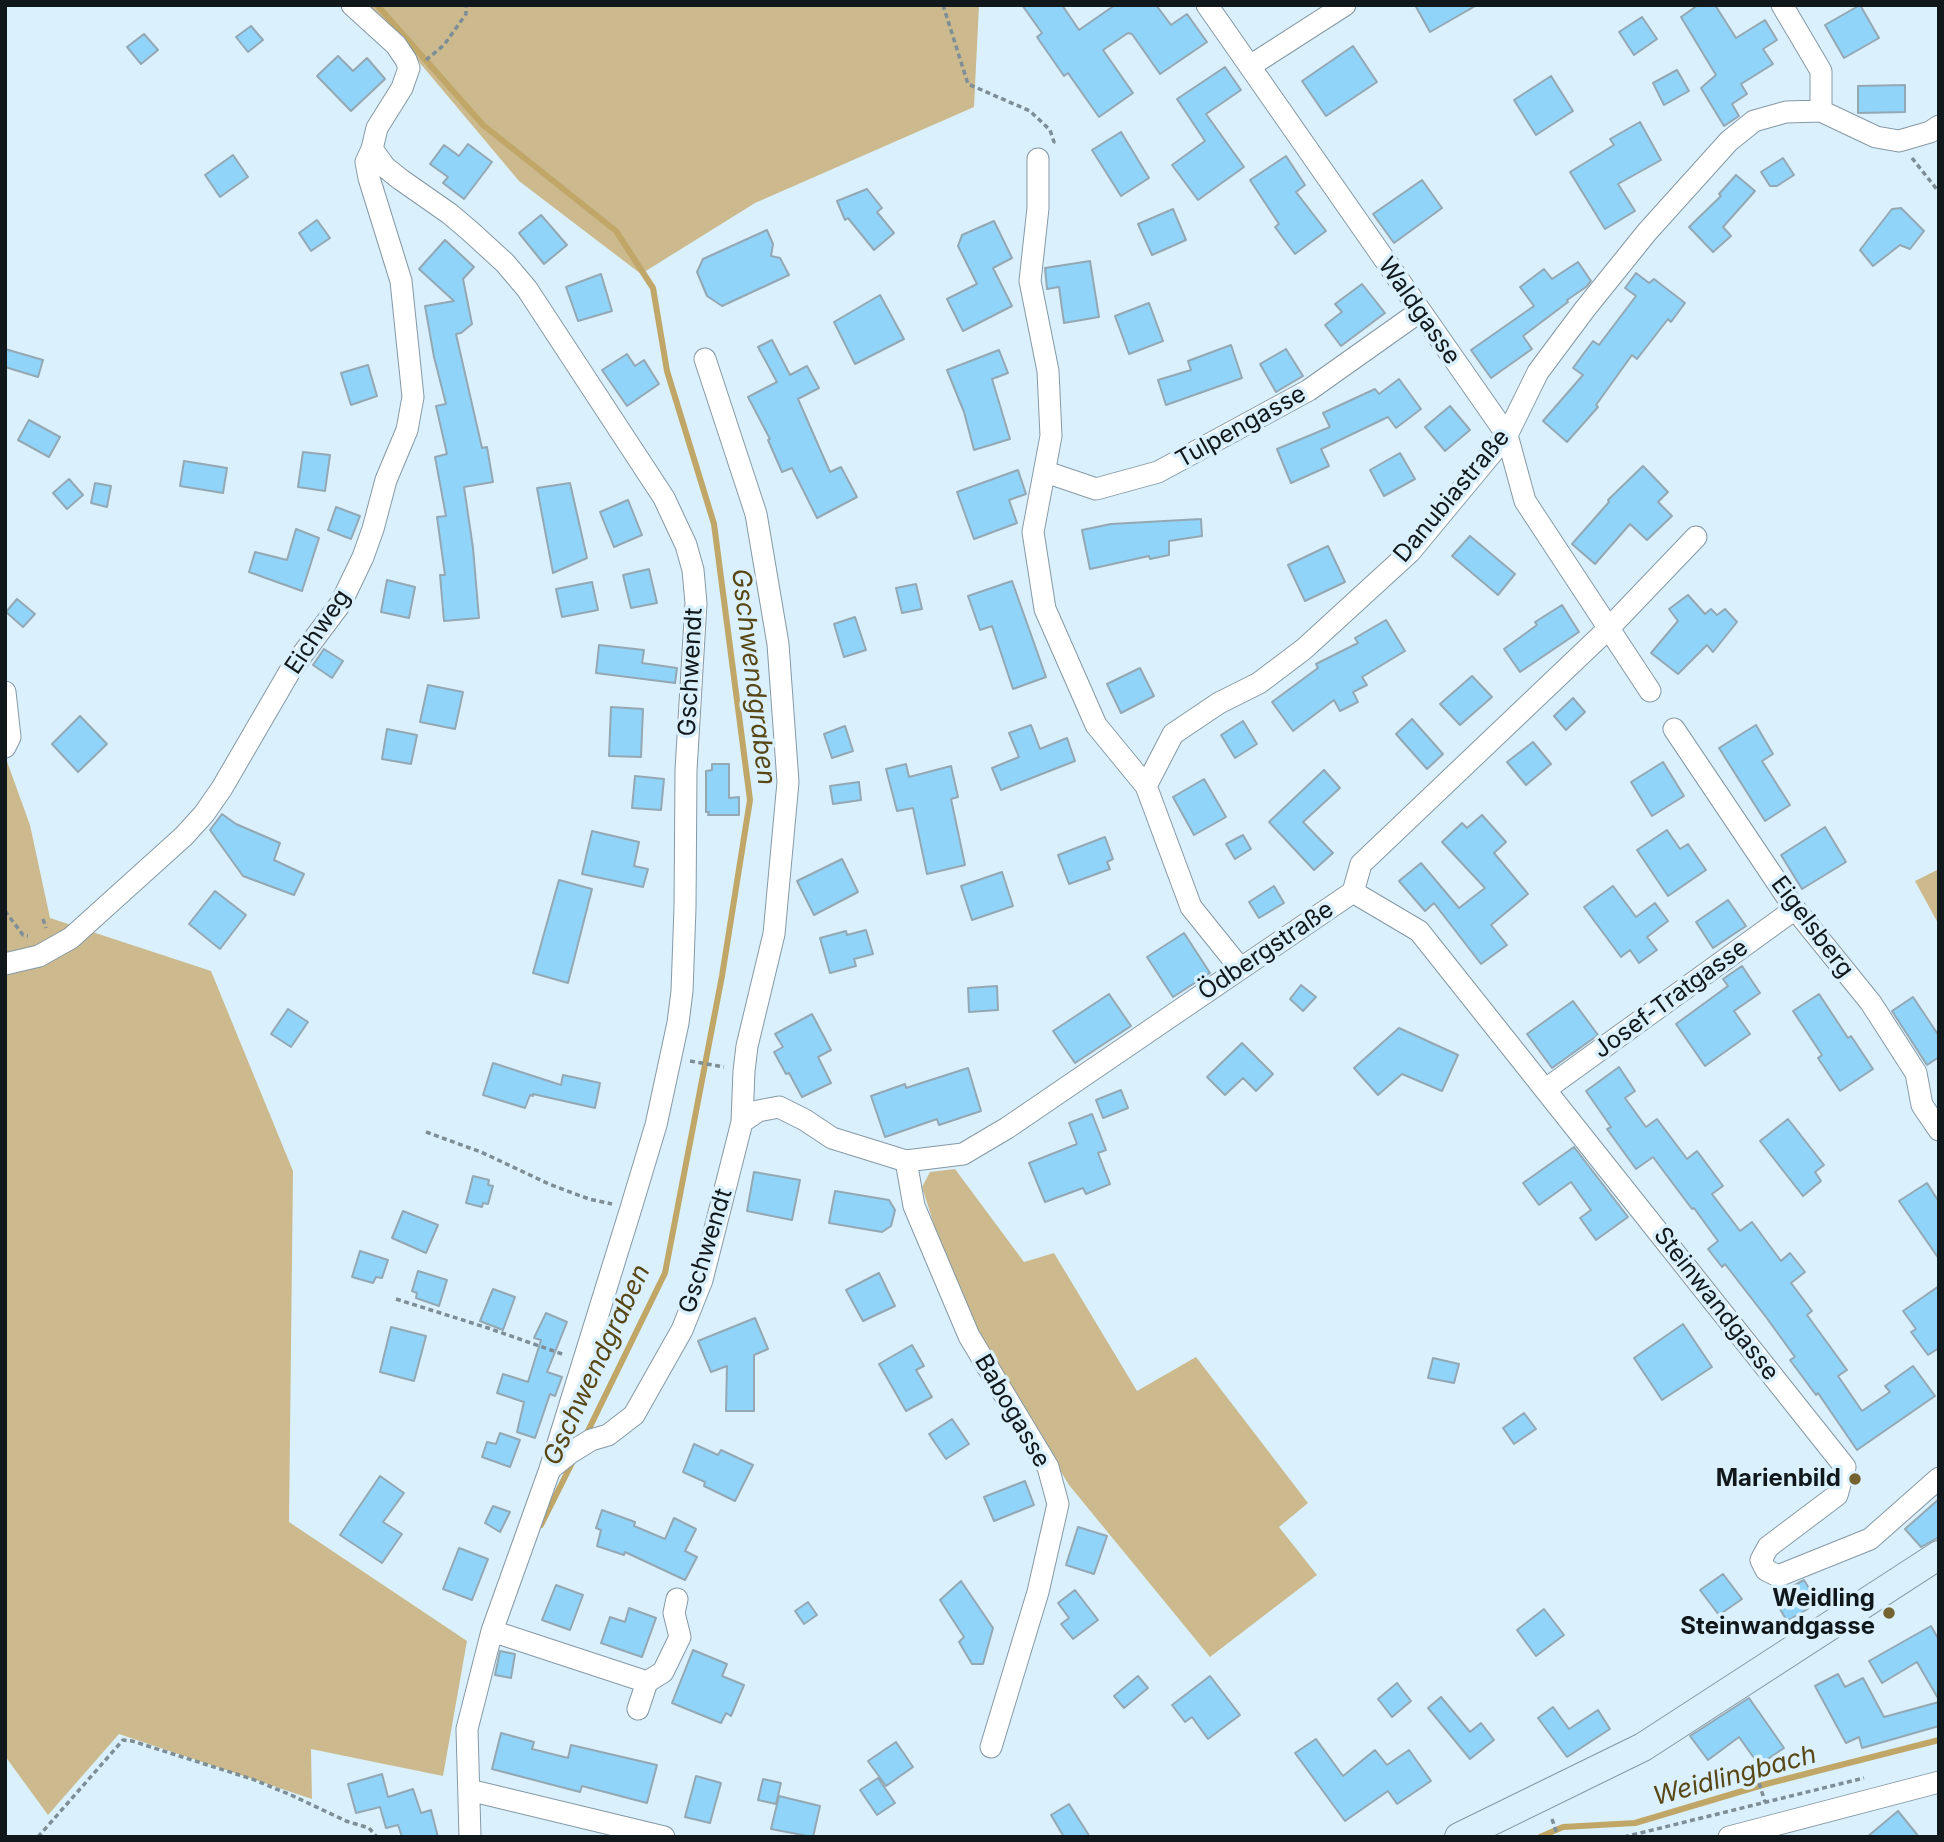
<!DOCTYPE html>
<html>
<head>
<meta charset="utf-8">
<style>
  body { margin:0 }
  #map { position:relative; width:1944px; height:1842px; overflow:hidden; background:#daf0fc; font-family:Inter,sans-serif }
  canvas { display:block }
  .frame { position:absolute; inset:0; border:7px solid #10181c; pointer-events:none }
</style>
</head>
<body>
<div id="map">
<canvas width="1944" height="1842"></canvas>
<div class="frame"></div>
</div>
<script>
const ctx = document.querySelector('canvas').getContext('2d');
ctx.lineJoin = 'round';
function fillPath(path, color) { ctx.fillStyle = color; ctx.fill(path, 'evenodd'); }
const shape = rows => new Path2D(rows.map(r => 'M' + r).join(''));
function stroke(path, color, width, dash) { ctx.strokeStyle = color; ctx.lineWidth = width; ctx.lineCap = dash ? 'butt' : 'round'; ctx.setLineDash(dash || []); ctx.stroke(path); }
function label(font, color, halo, rows, align = 'center') {
  ctx.font = font + ' Inter,sans-serif'; ctx.lineWidth = 7; ctx.setLineDash([]); ctx.textBaseline = 'middle'; ctx.strokeStyle = halo; ctx.fillStyle = color; for (const [text, x, y, turn = 0] of rows) {
    ctx.save(); ctx.translate(x, y); ctx.rotate((+turn || 0) * Math.PI / 180); ctx.textAlign = isNaN(turn) ? turn : align; if (halo) ctx.strokeText(text, 0, 0); ctx.fillText(text, 0, 0); ctx.restore();
  }
}
fillPath(shape([
  [363,5,979,5,974,107,755,203,641,274,519,181,414,56],
  [5,756,30,825,50,918,211,971,293,1171,289,1522,467,1641,443,1776,311,1749,312,1799,119,1734,48,1815,5,1756],
  [1939,869,1939,925,1915,881],
  [955,1169,1024,1262,1054,1253,1137,1391,1196,1357,1308,1503,1279,1527,1317,1575,1210,1657,1069,1485,971,1324,941,1247,922,1187,930,1172]
]), '#ccba8e');
stroke(shape([
  [377,5,483,125,616,231,653,288,667,371,714,524,750,800,722,976,665,1273,585,1437],
  [541,1525,574,1459],
  [1540,1837,1563,1827,1635,1823,1766,1784,1939,1740]
]), '#c0a768', 6);
const building = shape([
  [1022,5,1062,5,1079,30,1115,5,1156,5,1171,25,1187,14,1207,42,1160,74,1132,34,1128,33,1103,50,1133,93,1099,117,1068,73,1064,76,1037,37,1042,33,1022,5],
  [1415,5,1477,5,1430,32,1415,5],
  [1698,5,1715,5,1736,38,1765,20,1777,40,1763,49,1773,64,1741,84,1747,94,1732,104,1739,116,1724,126,1701,88,1716,75,1681,17,1698,5],
  [1860,5,1879,38,1844,58,1825,25,1860,5],
  [1642,17,1657,39,1634,55,1619,32,1642,17],
  [251,26,263,40,248,52,236,37,251,26],
  [144,34,158,50,141,64,127,47,144,34],
  [1353,46,1377,82,1326,116,1302,81,1353,46],
  [338,56,353,71,367,58,385,79,351,111,317,76,338,56],
  [1225,67,1241,90,1206,114,1244,167,1198,200,1172,165,1205,141,1177,99,1225,67],
  [1677,70,1689,91,1664,105,1653,83,1677,70],
  [1551,76,1573,111,1536,135,1514,100,1551,76],
  [1905,85,1905,112,1858,113,1858,86,1905,85],
  [1640,122,1661,160,1618,184,1635,211,1605,229,1570,172,1614,145,1610,139,1640,122],
  [1121,132,1149,178,1121,196,1092,150,1121,132],
  [468,144,492,162,464,199,443,183,448,177,430,164,444,145,459,156,468,144],
  [233,155,248,177,220,197,205,175,233,155],
  [1286,156,1305,185,1296,192,1326,231,1295,254,1275,227,1279,224,1250,180,1286,156],
  [1783,158,1794,175,1777,186,1770,186,1761,172,1783,158],
  [1736,175,1755,191,1723,227,1731,236,1713,252,1689,227,1721,196,1719,194,1736,175],
  [1422,180,1442,208,1394,243,1373,214,1422,180],
  [867,189,882,208,877,212,894,233,874,250,848,218,845,220,837,201,867,189],
  [1901,208,1924,231,1910,249,1900,245,1873,266,1860,250,1892,209,1901,208],
  [1173,209,1186,240,1152,255,1138,224,1173,209],
  [541,215,567,245,544,264,519,233,541,215],
  [317,220,330,238,311,251,299,233,317,220],
  [994,221,1012,258,993,268,1012,306,963,331,947,299,977,284,958,246,962,235,994,221],
  [767,230,773,244,771,256,780,258,789,275,722,306,707,296,697,272,703,259,767,230],
  [445,240,474,267,463,279,472,324,461,333,456,334,482,448,487,447,493,482,464,487,473,548,479,618,444,621,440,575,445,575,437,517,446,516,435,457,447,454,436,406,446,404,434,357,425,306,454,301,419,269,445,240],
  [1090,261,1099,317,1064,323,1059,287,1047,289,1045,268,1090,261],
  [1578,262,1591,281,1586,287,1567,300,1568,302,1523,336,1532,349,1491,378,1471,350,1534,306,1520,287,1544,269,1552,279,1578,262],
  [1636,273,1649,283,1654,279,1685,303,1671,322,1668,319,1637,359,1632,355,1596,405,1598,407,1567,442,1543,421,1583,375,1573,368,1593,341,1599,345,1636,296,1625,288,1636,273],
  [601,274,612,311,578,321,566,287,601,274],
  [1362,284,1385,313,1341,346,1325,325,1342,312,1335,304,1362,284],
  [880,295,904,339,855,364,834,322,880,295],
  [1149,303,1163,341,1129,354,1115,316,1149,303],
  [772,340,790,375,807,366,819,388,798,399,830,472,841,467,857,497,817,518,792,468,782,472,768,440,770,439,748,397,777,382,758,347,772,340],
  [1231,345,1242,378,1166,405,1158,380,1191,370,1188,361,1231,345],
  [5,349,43,360,38,377,5,367,5,349],
  [1286,349,1303,376,1276,392,1260,364,1286,349],
  [999,350,1008,373,992,379,1010,439,974,450,964,412,947,370,999,350],
  [627,354,635,366,644,360,659,384,627,406,602,370,627,354],
  [368,365,377,396,351,405,341,373,368,365],
  [1399,379,1421,409,1396,428,1388,417,1321,449,1329,466,1291,483,1277,449,1330,427,1323,413,1375,389,1379,394,1399,379],
  [1450,406,1470,430,1445,451,1425,427,1450,406],
  [29,420,60,437,49,457,18,440,29,420],
  [303,452,330,455,325,491,298,487,303,452],
  [1400,453,1415,479,1384,496,1370,470,1400,453],
  [184,461,227,468,223,493,180,486,184,461],
  [1643,466,1668,492,1658,502,1672,516,1647,540,1630,524,1595,564,1572,544,1609,502,1608,500,1643,466],
  [1018,470,1026,494,1009,500,1017,523,974,539,957,492,1018,470],
  [69,479,83,495,67,509,53,493,69,479],
  [95,483,111,486,107,507,91,503,95,483],
  [570,483,587,558,553,573,537,488,570,483],
  [628,500,642,535,614,547,600,512,628,500],
  [336,507,360,516,351,539,328,530,336,507],
  [1201,519,1202,536,1169,541,1169,555,1150,559,1149,556,1090,569,1082,530,1111,524,1201,519],
  [296,529,319,538,302,591,249,572,255,552,287,560,296,529],
  [1470,536,1515,574,1498,595,1452,556,1470,536],
  [1328,546,1345,582,1305,601,1288,565,1328,546],
  [649,569,657,603,631,608,623,575,649,569],
  [387,580,415,587,409,618,381,612,387,580],
  [1012,581,1046,677,1013,689,992,626,980,630,968,596,1012,581],
  [592,582,598,610,562,617,556,589,592,582],
  [916,584,922,609,902,613,896,588,916,584],
  [1688,595,1705,614,1711,609,1717,615,1725,609,1737,622,1713,652,1707,645,1678,674,1651,653,1678,621,1669,609,1688,595],
  [17,599,35,614,23,627,6,612,17,599],
  [1562,605,1579,632,1520,672,1504,649,1537,625,1535,622,1562,605],
  [855,617,866,650,844,657,834,624,855,617],
  [1386,620,1405,651,1362,677,1367,685,1353,692,1358,702,1340,711,1334,700,1293,731,1272,702,1318,668,1316,664,1358,643,1355,638,1386,620],
  [599,645,644,650,642,663,677,668,675,683,596,673,599,645],
  [324,649,343,661,332,678,313,665,324,649],
  [1140,668,1154,696,1121,713,1107,684,1140,668],
  [1472,676,1492,697,1460,725,1440,704,1472,676],
  [428,685,463,692,455,729,420,722,428,685],
  [1573,698,1585,712,1566,730,1554,716,1573,698],
  [611,707,643,709,641,757,609,756,611,707],
  [80,716,107,744,78,772,52,744,80,716],
  [1412,719,1443,754,1427,769,1396,734,1412,719],
  [1243,721,1257,744,1235,758,1221,735,1243,721],
  [1031,725,1040,749,1067,738,1075,761,1001,790,992,768,1019,757,1009,733,1031,725],
  [1756,725,1773,754,1762,761,1790,805,1765,821,1719,748,1756,725],
  [845,726,853,751,832,758,824,734,845,726],
  [387,729,417,735,411,764,382,759,387,729],
  [1533,742,1551,764,1526,785,1507,762,1533,742],
  [1663,762,1684,796,1652,816,1631,782,1663,762],
  [712,764,729,764,729,798,739,797,739,815,708,815,709,812,706,812,706,771,712,770,712,764],
  [906,764,909,777,951,766,958,797,951,799,965,865,927,874,913,808,897,811,886,769,906,764],
  [1324,770,1340,788,1303,822,1333,853,1314,870,1269,822,1324,770],
  [635,776,664,779,661,810,632,808,635,776],
  [1204,779,1226,817,1194,835,1173,797,1204,779],
  [859,782,861,800,833,804,830,786,859,782],
  [222,814,236,824,280,843,274,860,304,874,294,895,243,876,210,830,222,814],
  [1482,815,1506,842,1494,853,1528,894,1491,925,1507,945,1481,964,1434,903,1425,911,1399,881,1421,863,1459,908,1485,888,1442,842,1462,823,1467,828,1482,815],
  [1825,827,1846,862,1802,889,1781,855,1825,827],
  [1667,830,1680,849,1688,844,1706,870,1668,896,1637,850,1667,830],
  [592,831,639,842,634,866,648,869,643,887,582,874,592,831],
  [1243,835,1251,849,1235,859,1226,844,1243,835],
  [1105,837,1113,859,1107,862,1110,869,1069,884,1058,855,1105,837],
  [842,859,858,892,814,915,797,881,842,859],
  [1002,872,1013,906,972,920,961,886,1002,872],
  [559,880,592,889,568,983,533,973,559,880],
  [1274,886,1284,903,1259,918,1249,902,1274,886],
  [1613,886,1636,917,1655,903,1668,921,1647,937,1657,950,1639,963,1630,950,1621,957,1584,907,1613,886],
  [215,891,246,915,220,949,189,924,215,891],
  [1728,900,1746,926,1713,948,1696,922,1728,900],
  [866,930,873,954,854,959,856,966,830,973,820,938,846,931,847,935,866,930],
  [1184,933,1210,973,1173,997,1147,957,1184,933],
  [1742,966,1760,993,1734,1011,1750,1034,1705,1066,1676,1024,1728,986,1723,979,1742,966],
  [1301,985,1316,997,1303,1011,1290,999,1301,985],
  [997,986,998,1010,969,1012,968,988,997,986],
  [1109,994,1131,1026,1075,1063,1053,1031,1109,994],
  [1819,994,1848,1038,1851,1036,1873,1069,1840,1091,1818,1058,1822,1055,1793,1011,1819,994],
  [1913,997,1939,1036,1939,1057,1927,1065,1892,1011,1913,997],
  [1573,1001,1598,1035,1552,1068,1527,1034,1573,1001],
  [288,1009,308,1022,291,1047,271,1034,288,1009],
  [812,1014,831,1050,818,1057,831,1083,802,1097,789,1073,786,1074,774,1052,783,1047,775,1034,812,1014],
  [1399,1028,1458,1055,1442,1091,1402,1074,1378,1095,1354,1068,1399,1028],
  [1242,1043,1273,1074,1256,1091,1243,1078,1225,1095,1207,1077,1242,1043],
  [493,1063,561,1085,563,1075,600,1083,595,1108,533,1094,533,1096,530,1095,525,1108,483,1095,493,1063],
  [1619,1067,1635,1091,1625,1098,1646,1127,1657,1119,1687,1159,1697,1151,1723,1186,1712,1194,1740,1231,1752,1222,1781,1261,1790,1253,1805,1272,1791,1283,1812,1311,1807,1315,1847,1370,1838,1376,1862,1411,1890,1392,1885,1386,1913,1366,1935,1396,1857,1450,1818,1393,1816,1395,1790,1360,1795,1357,1766,1317,1725,1264,1722,1267,1708,1249,1718,1241,1694,1208,1692,1209,1653,1157,1636,1169,1607,1129,1611,1127,1586,1091,1619,1067],
  [968,1068,981,1111,939,1125,937,1119,885,1137,871,1096,905,1084,906,1088,968,1068],
  [1121,1090,1128,1108,1103,1118,1096,1100,1121,1090],
  [1092,1114,1106,1150,1098,1153,1110,1184,1086,1194,1083,1188,1045,1202,1029,1163,1077,1144,1069,1123,1092,1114],
  [1788,1119,1824,1165,1815,1172,1821,1181,1803,1196,1760,1141,1788,1119],
  [1574,1147,1628,1217,1596,1240,1580,1218,1591,1210,1571,1182,1539,1205,1523,1183,1574,1147],
  [754,1172,800,1180,792,1220,747,1211,754,1172],
  [473,1176,489,1180,488,1185,493,1186,488,1204,483,1203,482,1207,466,1203,473,1176],
  [1927,1183,1939,1202,1939,1259,1899,1201,1927,1183],
  [835,1191,889,1200,895,1210,891,1226,882,1232,829,1223,835,1191],
  [403,1211,438,1225,426,1253,392,1238,403,1211],
  [360,1251,388,1260,382,1278,376,1277,373,1283,352,1277,360,1251],
  [418,1271,447,1280,439,1306,416,1298,417,1293,412,1291,418,1271],
  [879,1273,895,1306,863,1321,846,1290,879,1273],
  [1939,1286,1939,1348,1928,1355,1911,1332,1916,1329,1903,1311,1939,1286],
  [493,1289,515,1297,503,1330,480,1321,493,1289],
  [546,1313,567,1322,547,1372,562,1377,555,1396,550,1394,535,1438,517,1432,524,1402,497,1393,503,1374,528,1382,541,1340,534,1338,546,1313],
  [755,1318,768,1349,754,1355,754,1411,726,1411,727,1366,711,1372,698,1341,755,1318],
  [1683,1324,1712,1367,1662,1400,1634,1358,1683,1324],
  [391,1327,426,1336,414,1381,380,1372,391,1327],
  [912,1345,924,1366,916,1370,932,1397,906,1411,879,1364,912,1345],
  [1433,1358,1459,1364,1454,1383,1428,1378,1433,1358],
  [1524,1413,1536,1429,1514,1444,1503,1428,1524,1413],
  [952,1419,969,1444,946,1459,929,1434,952,1419],
  [500,1433,520,1440,510,1467,482,1457,487,1442,496,1444,500,1433],
  [694,1444,718,1455,721,1450,753,1465,735,1501,704,1486,705,1482,683,1472,694,1444],
  [380,1476,404,1493,383,1522,402,1534,382,1563,340,1535,380,1476],
  [1025,1481,1034,1505,994,1521,984,1497,1025,1481],
  [1939,1499,1939,1537,1921,1547,1905,1529,1939,1499],
  [493,1506,510,1512,500,1532,485,1523,493,1506],
  [602,1510,635,1522,634,1526,665,1539,674,1518,696,1529,685,1551,697,1557,685,1580,625,1552,624,1555,597,1546,601,1530,596,1528,602,1510],
  [1078,1527,1107,1536,1094,1574,1066,1565,1078,1527],
  [459,1548,488,1559,472,1600,443,1589,459,1548],
  [1723,1574,1742,1599,1719,1615,1700,1590,1723,1574],
  [1804,1580,1818,1603,1787,1621,1773,1597,1804,1580],
  [961,1581,993,1628,983,1664,972,1664,959,1642,964,1637,940,1600,961,1581],
  [556,1585,583,1595,570,1630,542,1620,556,1585],
  [1075,1590,1098,1620,1073,1639,1061,1624,1069,1618,1058,1603,1075,1590],
  [808,1602,817,1615,804,1624,795,1611,808,1602],
  [629,1608,656,1618,642,1657,601,1643,610,1617,625,1622,629,1608],
  [1544,1609,1564,1635,1536,1656,1517,1630,1544,1609],
  [1931,1626,1939,1640,1939,1700,1917,1662,1882,1683,1869,1661,1931,1626],
  [693,1650,727,1664,722,1676,744,1685,731,1716,726,1713,721,1723,672,1703,693,1650],
  [500,1651,515,1654,511,1678,495,1675,500,1651],
  [1838,1674,1845,1687,1863,1678,1884,1717,1939,1702,1939,1726,1862,1748,1859,1737,1846,1743,1815,1686,1838,1674],
  [1138,1676,1148,1688,1124,1708,1114,1696,1138,1676],
  [1210,1676,1240,1715,1208,1739,1192,1717,1185,1722,1172,1705,1210,1676],
  [1397,1683,1411,1701,1392,1717,1378,1699,1397,1683],
  [1441,1697,1470,1732,1481,1723,1494,1740,1470,1759,1428,1708,1441,1697],
  [1749,1698,1784,1748,1759,1765,1739,1737,1708,1760,1690,1736,1749,1698],
  [1553,1707,1569,1729,1598,1710,1610,1729,1567,1757,1538,1718,1553,1707],
  [501,1733,534,1742,532,1749,568,1758,571,1745,657,1765,647,1803,582,1786,580,1792,492,1769,501,1733],
  [1316,1739,1343,1776,1375,1750,1387,1765,1409,1750,1431,1781,1397,1804,1388,1791,1345,1821,1295,1753,1316,1739],
  [896,1742,913,1767,886,1786,868,1761,896,1742],
  [382,1774,388,1797,413,1789,421,1813,431,1810,438,1837,402,1837,398,1825,386,1828,380,1807,356,1813,348,1784,382,1774],
  [696,1776,721,1783,710,1823,685,1817,696,1776],
  [878,1778,895,1803,877,1815,860,1790,878,1778],
  [763,1779,781,1783,776,1804,758,1800,763,1779],
  [779,1796,820,1806,813,1837,771,1829,779,1796],
  [1069,1804,1090,1837,1064,1837,1051,1815,1069,1804],
  [1898,1811,1919,1837,1867,1837,1898,1811]
]);
fillPath(building, '#90d4fa');
stroke(building, '#94a8b4', 2);
const street = shape([
  [352,5,396,45,406,60,409,68,402,88,377,128,372,149,385,167,400,179,450,214,470,231,505,263,527,289,664,498,686,545,693,570,696,603,686,770,685,908,682,991,678,1023,656,1125,631,1208,550,1469,492,1631,467,1729,470,1837],
  [1207,5,1507,435,1525,501,1650,691],
  [1782,5,1821,71,1821,111],
  [1250,66,1345,5],
  [1038,159,1038,208,1030,281,1048,371,1051,436,1033,532,1045,609,1096,725,1146,786],
  [1046,472,1096,489,1158,472,1309,390,1419,312],
  [5,692,10,737,5,747],
  [1674,729,1795,909,1871,1003,1916,1073,1922,1105,1939,1130],
  [1353,892,1419,931,1845,1467,1837,1495,1768,1547,1761,1560,1766,1570,1778,1576,1870,1539,1939,1478],
  [5,964,39,956,71,938,184,836,204,814,222,788,290,671,341,603,363,557,373,529,386,480,407,430,413,397,401,281,369,178,366,162,372,149],
  [1240,968,1191,907,1146,786,1173,734,1219,703,1259,683,1304,649,1410,552,1507,435,1538,372,1585,309,1647,232,1729,141,1754,121,1786,112,1821,111,1876,137,1899,141,1930,132,1939,126],
  [1546,1089,1795,909],
  [742,1122,758,1111,779,1107,805,1120,832,1138,906,1161,963,1154,1007,1128,1353,892,1361,864,1608,629,1696,537],
  [906,1161,914,1206,969,1336,1048,1467,1058,1504,1038,1592,991,1747],
  [550,1469,570,1453,591,1440,608,1435,634,1415,682,1330,702,1280,742,1122,744,1071,747,1046,774,934,788,782,778,644,756,514,705,359],
  [492,1631,647,1682],
  [638,1709,647,1682,663,1672,680,1637,674,1613,677,1599],
  [469,1790,664,1837],
  [1729,1837,1939,1782]
]);
const secondary = shape([
  [1459,1837,1643,1747,1939,1555]
]);
stroke(street, '#8599a5', 23);
stroke(secondary, '#8599a5', 30);
stroke(shape([
  [943,5,968,84,1030,111,1050,130,1054,142,1052,145],
  [426,60,444,45,466,14,466,5],
  [1912,158,1939,192],
  [5,911,23,935,28,936],
  [43,919,46,928],
  [690,1061,724,1067],
  [426,1132,481,1152,549,1184,589,1199,612,1204],
  [396,1299,488,1328,565,1355],
  [1754,1767,1765,1802],
  [1552,1819,1558,1837],
  [38,1837,123,1740,132,1741,252,1779,291,1795,346,1821,369,1828,377,1837],
  [1624,1837,1864,1778]
]), '#7e8e96', 3.5, [5, 3.5]);
stroke(street, '#fff', 21);
stroke(secondary, '#daf0fc', 28);
for (const [x, y, r, color] of [
  [1855,1479,7,"#756231"],
  [1889,1613,7,"#756231"]
]) { const dot = new Path2D(); dot.arc(x, y, r, 0, 2 * Math.PI); ctx.fillStyle = color; ctx.fill(dot); stroke(dot, '#daf0fc', 2.5); }
label('24px', '#10181c', '#daf0fc', [
  ["Waldgasse",1419,311,55],
  ["Tulpengasse",1241,427,-29],
  ["Danubiastraße",1452,496,-50],
  ["Eichweg",318,632,-56],
  ["Gschwendt",691,672,-87],
  ["Eigelsberg",1812,927,53],
  ["Ödbergstraße",1266,951,-34],
  ["Josef-Tratgasse",1671,999,-36],
  ["Gschwendt",706,1251,-73],
  ["Steinwandgasse",1716,1304,52],
  ["Babogasse",1012,1411,60]
]);
label('bold 24px', '#10181c', '#daf0fc', [
  ["Marienbild",1841,1479],
  ["Weidling",1875,1599],
  ["Steinwandgasse",1875,1627]
], 'right');
label('italic 26px', '#584615', '#daf0fc', [
  ["Gschwendgraben",753,677,83],
  ["Gschwendgraben",597,1365,-65],
  ["Weidlingbach",1735,1776,-15]
]);
</script>
</body>
</html>
